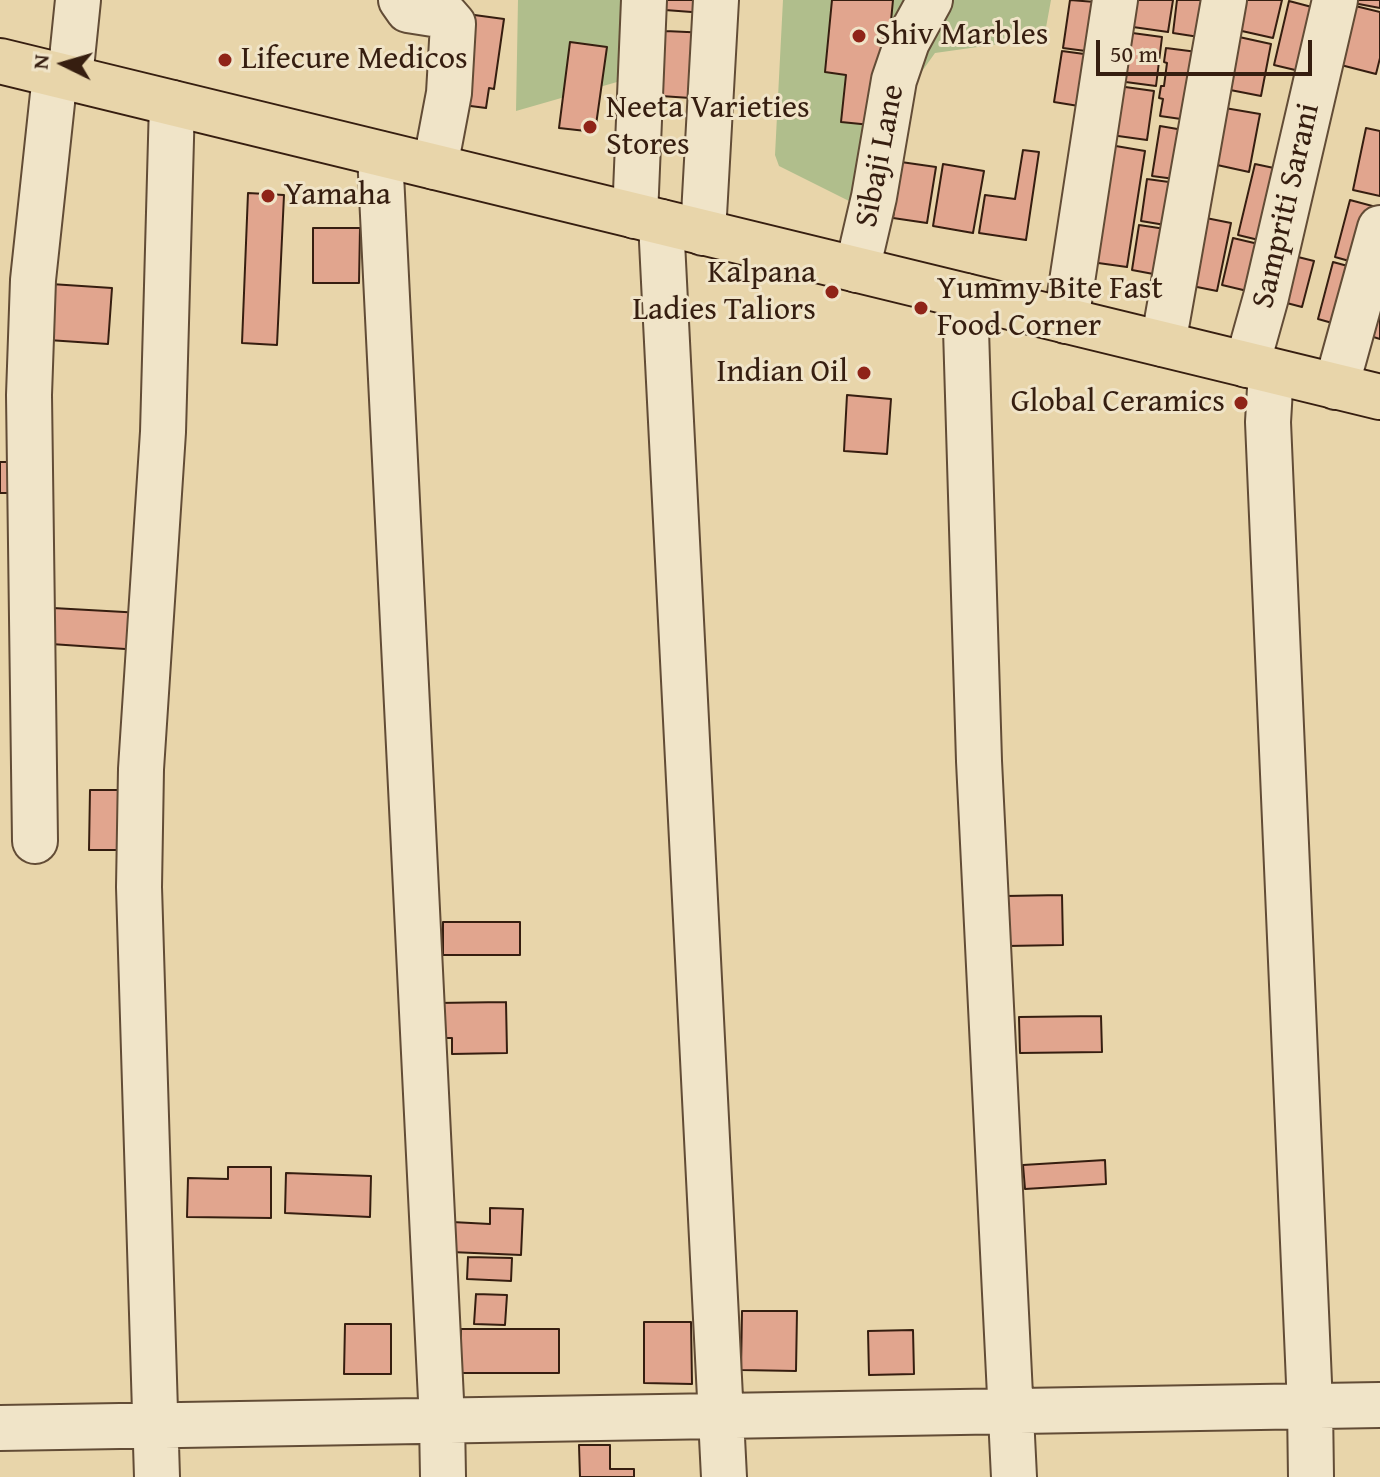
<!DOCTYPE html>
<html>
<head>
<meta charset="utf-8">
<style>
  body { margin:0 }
  #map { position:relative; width:1380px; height:1477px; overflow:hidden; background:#e8d5aa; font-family:"Gentium Book Plus",serif }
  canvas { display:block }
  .north { position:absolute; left:24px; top:24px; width:80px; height:80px; -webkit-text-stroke:6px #f0e4c8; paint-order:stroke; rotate:275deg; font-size:22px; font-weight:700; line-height:32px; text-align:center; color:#361e10 }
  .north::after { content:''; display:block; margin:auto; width:28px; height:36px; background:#361e10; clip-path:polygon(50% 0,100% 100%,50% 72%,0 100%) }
  .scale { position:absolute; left:1096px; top:40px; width:216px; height:36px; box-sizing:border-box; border:4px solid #361e10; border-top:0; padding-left:10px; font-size:24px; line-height:28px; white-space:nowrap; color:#361e10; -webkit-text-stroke:6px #f0e4c8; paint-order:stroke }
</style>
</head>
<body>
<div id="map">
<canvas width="1380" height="1477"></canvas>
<div class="north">N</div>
<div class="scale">50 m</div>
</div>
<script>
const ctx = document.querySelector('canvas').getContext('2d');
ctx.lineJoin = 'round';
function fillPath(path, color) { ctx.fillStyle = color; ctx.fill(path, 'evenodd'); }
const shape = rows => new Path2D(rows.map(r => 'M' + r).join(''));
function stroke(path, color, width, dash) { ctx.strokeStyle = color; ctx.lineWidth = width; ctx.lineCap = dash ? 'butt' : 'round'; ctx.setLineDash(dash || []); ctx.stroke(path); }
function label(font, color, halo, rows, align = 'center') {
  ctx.font = font + ' "Gentium Book Plus",serif'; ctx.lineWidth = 6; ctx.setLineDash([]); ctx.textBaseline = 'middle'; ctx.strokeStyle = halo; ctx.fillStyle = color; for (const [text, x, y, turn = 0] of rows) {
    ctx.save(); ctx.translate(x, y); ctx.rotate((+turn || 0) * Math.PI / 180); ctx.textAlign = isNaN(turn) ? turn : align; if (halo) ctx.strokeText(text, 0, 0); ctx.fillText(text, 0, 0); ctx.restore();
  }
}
fillPath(shape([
  [518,0,626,0,624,80,516,111],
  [783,0,1051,0,1045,33,1006,43,935,53,920,74,885,195,853,203,779,166,775,155]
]), '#b0be8c');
const building = shape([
  [666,0,706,0,705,13,665,10,666,0],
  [832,0,893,0,881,126,841,122,846,75,825,72,832,0],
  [1070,0,1108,3,1101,53,1063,48,1070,0],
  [1130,0,1173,0,1168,32,1126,26,1130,0],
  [1177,0,1218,0,1212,39,1173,33,1177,0],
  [1239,0,1282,0,1273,38,1233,29,1239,0],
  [1348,0,1380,0,1380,8,1348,2,1348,0],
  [1289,1,1327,11,1312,74,1274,65,1289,1],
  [1347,4,1380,12,1380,58,1376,74,1333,63,1347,4],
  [467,14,504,19,494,89,489,88,486,108,455,104,467,14],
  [665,31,709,33,705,99,661,96,665,31],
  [1125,32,1162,37,1156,86,1118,81,1125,32],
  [1230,35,1271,44,1261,96,1220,88,1230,35],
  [570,42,607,47,595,132,559,128,570,42],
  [1166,48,1205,53,1195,121,1160,116,1163,99,1159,98,1161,86,1164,86,1167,63,1164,62,1166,48],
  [1062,51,1099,56,1091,108,1054,102,1062,51],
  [1118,86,1154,91,1147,140,1111,135,1118,86],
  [1219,107,1260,114,1249,172,1208,163,1219,107],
  [1160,126,1189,131,1182,180,1152,176,1160,126],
  [1366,128,1380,131,1380,196,1353,190,1366,128],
  [1110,145,1145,151,1127,267,1091,262,1110,145],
  [1023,150,1039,152,1026,240,979,233,985,195,1015,199,1023,150],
  [901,162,936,167,927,223,893,218,901,162],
  [943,164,984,171,973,233,933,226,943,164],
  [1255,164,1288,171,1271,243,1238,235,1255,164],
  [1147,179,1169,182,1168,189,1182,191,1177,227,1141,221,1147,179],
  [248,193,284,195,277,345,242,343,248,193],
  [1350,200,1380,208,1367,266,1335,257,1350,200],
  [1196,216,1231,223,1217,291,1182,284,1196,216],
  [1139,225,1172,230,1164,276,1132,270,1139,225],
  [313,228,360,228,359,283,313,283,313,228],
  [1233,238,1271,247,1260,294,1222,285,1233,238],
  [1290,255,1314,261,1302,307,1279,301,1290,255],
  [1333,262,1366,271,1350,328,1318,319,1333,262],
  [51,284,112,288,108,344,48,340,51,284],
  [1380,288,1380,339,1364,334,1380,288],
  [847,395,891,399,887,454,844,451,847,395],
  [0,462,19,462,20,493,0,493,0,462],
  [53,608,142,613,140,650,51,644,53,608],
  [90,790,123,790,122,850,89,850,90,790],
  [1062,895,1063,945,1007,946,1006,896,1062,895],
  [443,922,520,922,520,955,443,955,443,922],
  [506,1002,507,1053,452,1054,452,1038,436,1038,436,1003,506,1002],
  [1101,1016,1102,1052,1020,1053,1019,1017,1101,1016],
  [1105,1160,1106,1184,1025,1189,1023,1165,1105,1160],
  [228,1167,271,1167,271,1218,187,1217,188,1178,228,1179,228,1167],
  [286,1173,371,1176,370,1217,285,1213,286,1173],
  [490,1208,523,1209,521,1255,451,1252,452,1222,490,1224,490,1208],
  [468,1257,512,1258,511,1281,467,1279,468,1257],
  [476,1294,507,1295,505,1325,474,1324,476,1294],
  [742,1311,797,1311,796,1371,741,1370,742,1311],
  [644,1322,691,1322,692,1384,644,1383,644,1322],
  [345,1324,391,1324,391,1374,344,1374,345,1324],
  [461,1329,559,1329,559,1373,461,1373,461,1329],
  [913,1330,914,1374,869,1375,868,1331,913,1330],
  [579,1445,610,1445,610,1469,634,1469,634,1477,580,1477,579,1445]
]);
fillPath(building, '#e1a58e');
stroke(building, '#361e10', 2);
const minor = shape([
  [401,0,408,10,446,16,453,24,449,93,435,167],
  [70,78,78,0],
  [380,154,442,1420,443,1477],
  [635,216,644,0],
  [661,222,724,1477],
  [703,233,716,0],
  [857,270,874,197,894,80,907,42,930,0],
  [965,296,979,761,1014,1477],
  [1066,321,1115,0],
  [1163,344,1224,0],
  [1247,365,1266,297,1335,0],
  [1271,371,1268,422,1310,1406,1311,1477],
  [1336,387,1380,228],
  [35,841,29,395,33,280,55,75],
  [0,1428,1380,1405],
  [157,1477,139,887,141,769,163,432,172,103]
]);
const major = shape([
  [0,61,1380,397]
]);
stroke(minor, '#624c36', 48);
stroke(major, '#361e10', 48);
stroke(minor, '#f0e4c8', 44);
stroke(major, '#e8d5aa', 44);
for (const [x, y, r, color] of [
  [859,36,8,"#8f2418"],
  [225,60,8,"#8f2418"],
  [590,127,8,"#8f2418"],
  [268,196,8,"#8f2418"],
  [832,292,8,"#8f2418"],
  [921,308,8,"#8f2418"],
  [864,373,8,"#8f2418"],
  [1241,403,8,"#8f2418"]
]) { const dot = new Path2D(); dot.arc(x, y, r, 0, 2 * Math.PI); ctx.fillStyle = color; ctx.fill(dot); stroke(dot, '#f0e4c8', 3); }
label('32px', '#361e10', '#f0e4c8', [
  ["Shiv Marbles",875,36],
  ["Lifecure Medicos",241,60],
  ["Neeta Varieties",606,109],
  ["Stores",606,146],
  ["Yamaha",284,196],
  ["Kalpana",816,274,"right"],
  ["Ladies Taliors",816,311,"right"],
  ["Yummy Bite Fast",937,290],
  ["Food Corner",937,327],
  ["Indian Oil",848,373,"right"],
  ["Global Ceramics",1225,403,"right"]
], 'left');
label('32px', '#361e10', '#f0e4c8', [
  ["Sibaji Lane",881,156,-79],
  ["Sampriti Sarani",1287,206,-77]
]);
</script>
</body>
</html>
